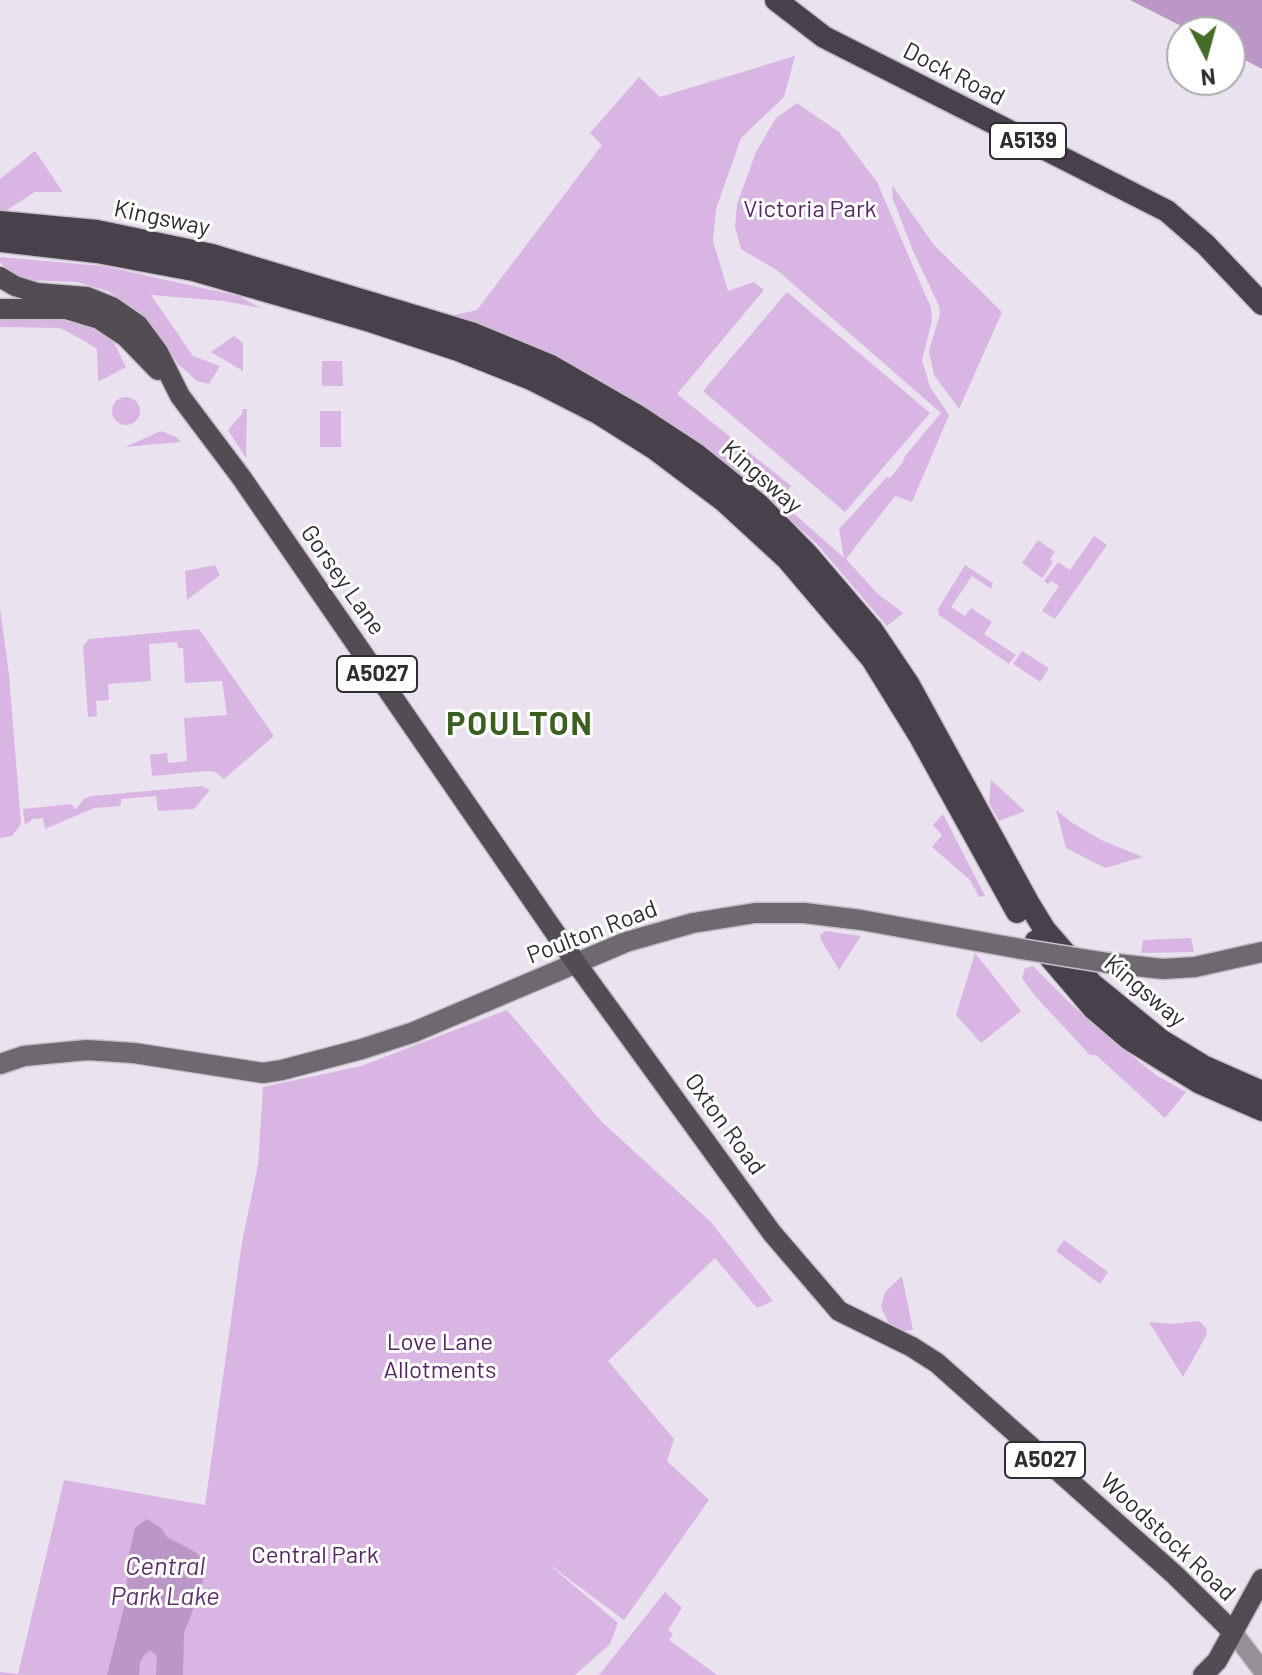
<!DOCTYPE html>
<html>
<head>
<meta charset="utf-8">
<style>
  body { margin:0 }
  #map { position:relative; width:1262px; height:1675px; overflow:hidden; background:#ebe2ef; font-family:Barlow,sans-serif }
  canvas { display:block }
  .north { position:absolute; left:1166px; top:16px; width:80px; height:80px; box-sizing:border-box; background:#fff; border:2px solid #acabad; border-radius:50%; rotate:174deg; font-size:22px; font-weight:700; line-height:32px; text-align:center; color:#302c31 }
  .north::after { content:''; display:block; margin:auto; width:28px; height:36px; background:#446c28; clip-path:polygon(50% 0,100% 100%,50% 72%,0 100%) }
</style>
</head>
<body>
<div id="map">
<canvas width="1262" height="1675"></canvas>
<div class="north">N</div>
</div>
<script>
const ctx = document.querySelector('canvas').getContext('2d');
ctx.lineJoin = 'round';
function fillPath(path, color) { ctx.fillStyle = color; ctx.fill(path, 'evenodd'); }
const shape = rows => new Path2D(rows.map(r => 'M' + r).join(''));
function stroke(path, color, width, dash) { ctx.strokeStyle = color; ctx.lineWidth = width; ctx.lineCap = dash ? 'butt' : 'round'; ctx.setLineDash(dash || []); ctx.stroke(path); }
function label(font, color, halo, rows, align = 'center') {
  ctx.font = font + ' Barlow,sans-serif'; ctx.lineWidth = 6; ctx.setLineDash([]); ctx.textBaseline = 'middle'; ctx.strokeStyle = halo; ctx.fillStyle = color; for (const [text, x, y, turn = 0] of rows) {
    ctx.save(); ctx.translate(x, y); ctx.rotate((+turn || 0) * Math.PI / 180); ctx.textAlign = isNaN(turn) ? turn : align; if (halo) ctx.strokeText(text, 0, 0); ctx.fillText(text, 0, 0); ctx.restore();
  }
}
fillPath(shape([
  [795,56,784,97,741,138,716,209,713,241,728,291,754,282,764,290,677,394,791,486,780,501,844,558,839,529,887,477,890,478,903,462,905,456,941,413,778,271,741,249,735,227,737,204,756,152,776,118,797,103,839,132,877,182,931,308,932,321,922,360,930,387,949,415,912,502,895,496,846,559,877,593,903,613,887,626,816,543,734,469,640,404,591,375,527,344,450,316,477,310,602,145,590,133,639,77,660,97],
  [35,151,63,192,35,192,7,210,0,210,0,179],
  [892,185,934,245,1002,312,959,409,934,375,929,351,940,314,939,306,913,251,893,199],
  [0,257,103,266,239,296,261,308,224,301,151,295,193,356,220,366,209,384,197,381,179,365,147,321,131,306,108,291,77,282,26,280,10,272,0,262],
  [787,292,930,413,845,512,703,391],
  [33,318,54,318,85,325,112,339,126,367,98,382,97,349,83,340,60,328,0,327,0,320],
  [234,336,243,343,243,371,211,352],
  [322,361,342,361,343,386,322,386],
  '112 411a14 14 0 1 1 28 0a14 14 0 1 1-28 0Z',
  [243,409,247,409,246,458,228,430,242,414],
  [320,411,341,411,341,447,320,447],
  [161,431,176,437,181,442,125,447],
  [1094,536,1107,545,1055,619,1042,611,1059,586,1051,581,1048,584,1044,581,1058,562,1070,570],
  [1038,540,1055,552,1050,559,1053,562,1042,578,1022,563],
  [215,565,220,575,187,600,185,571],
  [965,565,993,583,991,589,972,576,951,607,965,616,971,608,992,622,984,634,1016,655,1009,664,939,615,938,609],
  [0,608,9,675,21,824,12,836,0,838],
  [199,629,274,736,224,779,215,772,207,771,152,776,150,755,167,753,168,763,187,761,184,718,227,715,222,681,185,683,183,648,178,648,177,642,149,644,151,681,108,684,109,700,96,701,97,716,88,717,83,646,89,639],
  [1022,651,1049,668,1040,682,1013,664],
  [991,780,1025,811,999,821,989,803],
  [201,786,210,790,194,809,158,811,156,796,122,799,120,806,94,808,45,829,43,818,33,819,25,825,23,809,71,804,76,809,84,799,92,796],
  [1056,810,1071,822,1101,840,1143,857,1105,868,1066,848],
  [943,814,985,896,979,897,970,880,932,847,942,835,933,825],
  [825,931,861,936,839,970,821,940,820,935],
  [1191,938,1194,952,1141,953,1143,940],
  [975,953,1021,1011,981,1043,956,1015],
  [1033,966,1071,1004,1112,1040,1156,1075,1186,1092,1165,1118,1096,1055,1090,1055,1035,996,1022,978,1025,968],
  [507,1010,601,1121,711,1222,773,1301,757,1308,715,1258,608,1361,674,1439,667,1461,709,1500,624,1620,546,1562,618,1623,610,1644,575,1675,0,1675,0,1672,18,1674,64,1480,205,1505,242,1242,258,1165,263,1087,361,1066],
  [1064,1240,1108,1272,1100,1284,1056,1251],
  [902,1276,913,1330,904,1331,888,1322,881,1307,885,1292],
  [1199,1321,1206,1328,1207,1334,1183,1377,1149,1322,1173,1324],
  [665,1592,682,1608,668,1630,673,1634,669,1640,717,1675,599,1675]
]), '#d8b5e3');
fillPath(shape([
  [1130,0,1262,0,1262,69,1230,52,1230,32,1193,32],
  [147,1519,161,1528,167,1537,197,1553,204,1563,205,1573,202,1586,184,1633,183,1675,156,1675,157,1656,150,1650,144,1655,140,1662,139,1675,107,1675,126,1599,128,1559,135,1528]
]), '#bb97c7');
const tertiary = shape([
  [1233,1632,1262,1670]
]);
const secondary = shape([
  [1108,963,1163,969,1195,967,1262,952],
  [0,1064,24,1056,87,1050,134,1053,263,1073,282,1070,362,1049,414,1032,626,942,693,923,755,913,804,913,861,920,1021,949]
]);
const primary = shape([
  [0,277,15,286,37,293,87,297,112,307,138,325,158,352,180,396,241,477,576,963,772,1233,839,1311,912,1347,937,1363,1175,1575,1233,1632],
  [0,309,66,309,99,319,126,337,158,370],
  [1203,1675,1217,1661,1262,1579]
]);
const trunk = shape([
  [776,0,824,37,1167,211,1206,245,1262,304],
  [0,222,97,231,212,255,471,333,551,366,636,415,697,455,758,504,807,554,872,630,909,685,1029,904,1045,930,1092,984,1162,1041,1203,1066,1262,1092],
  [0,241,97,252,193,270,370,321,458,350,531,379,598,413,655,449,724,501,787,559,872,659,919,735,1017,912],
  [1036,941,1094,1009,1129,1039,1200,1083,1262,1110]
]);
stroke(tertiary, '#c6bec9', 21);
stroke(secondary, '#c6bec9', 23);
stroke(primary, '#c6bec9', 23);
stroke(trunk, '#c6bec9', 25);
stroke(tertiary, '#949096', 18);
stroke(secondary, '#6e6870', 20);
stroke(primary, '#534c55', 20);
stroke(trunk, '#48404a', 22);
const secondaryBridge = shape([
  [1021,949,1108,963]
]);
stroke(secondaryBridge, '#c6bec9', 23, []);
stroke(secondaryBridge, '#6e6870', 20);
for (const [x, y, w] of [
  [1028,141,76],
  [377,674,80],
  [1045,1460,80]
]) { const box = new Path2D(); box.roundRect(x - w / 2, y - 18, w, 36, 6); ctx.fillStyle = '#fff'; ctx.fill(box); stroke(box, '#302c31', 2); }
label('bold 22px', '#302c31', null, [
  ["A5139",1028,141],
  ["A5027",377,674],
  ["A5027",1045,1460]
]);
label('24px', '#302c31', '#fff', [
  ["Dock Road",954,74,27],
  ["Kingsway",162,218,12],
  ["Kingsway",762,477,41],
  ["Gorsey Lane",343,580,55],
  ["Poulton Road",592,932,-21],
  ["Kingsway",1145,991,40],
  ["Oxton Road",725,1124,54],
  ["Woodstock Road",1168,1537,43]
]);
label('24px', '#552762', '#fff', [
  ["Victoria Park",810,209],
  ["Love Lane",440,1342],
  ["Allotments",440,1370],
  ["Central Park",315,1555]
]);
label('italic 26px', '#60326d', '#fff', [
  ["Central",165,1566],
  ["Park Lake",165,1596]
]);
ctx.letterSpacing = '2px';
label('bold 32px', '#3a5f21', '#fff', [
  ["POULTON",520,724]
]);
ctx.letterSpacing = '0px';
</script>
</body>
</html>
